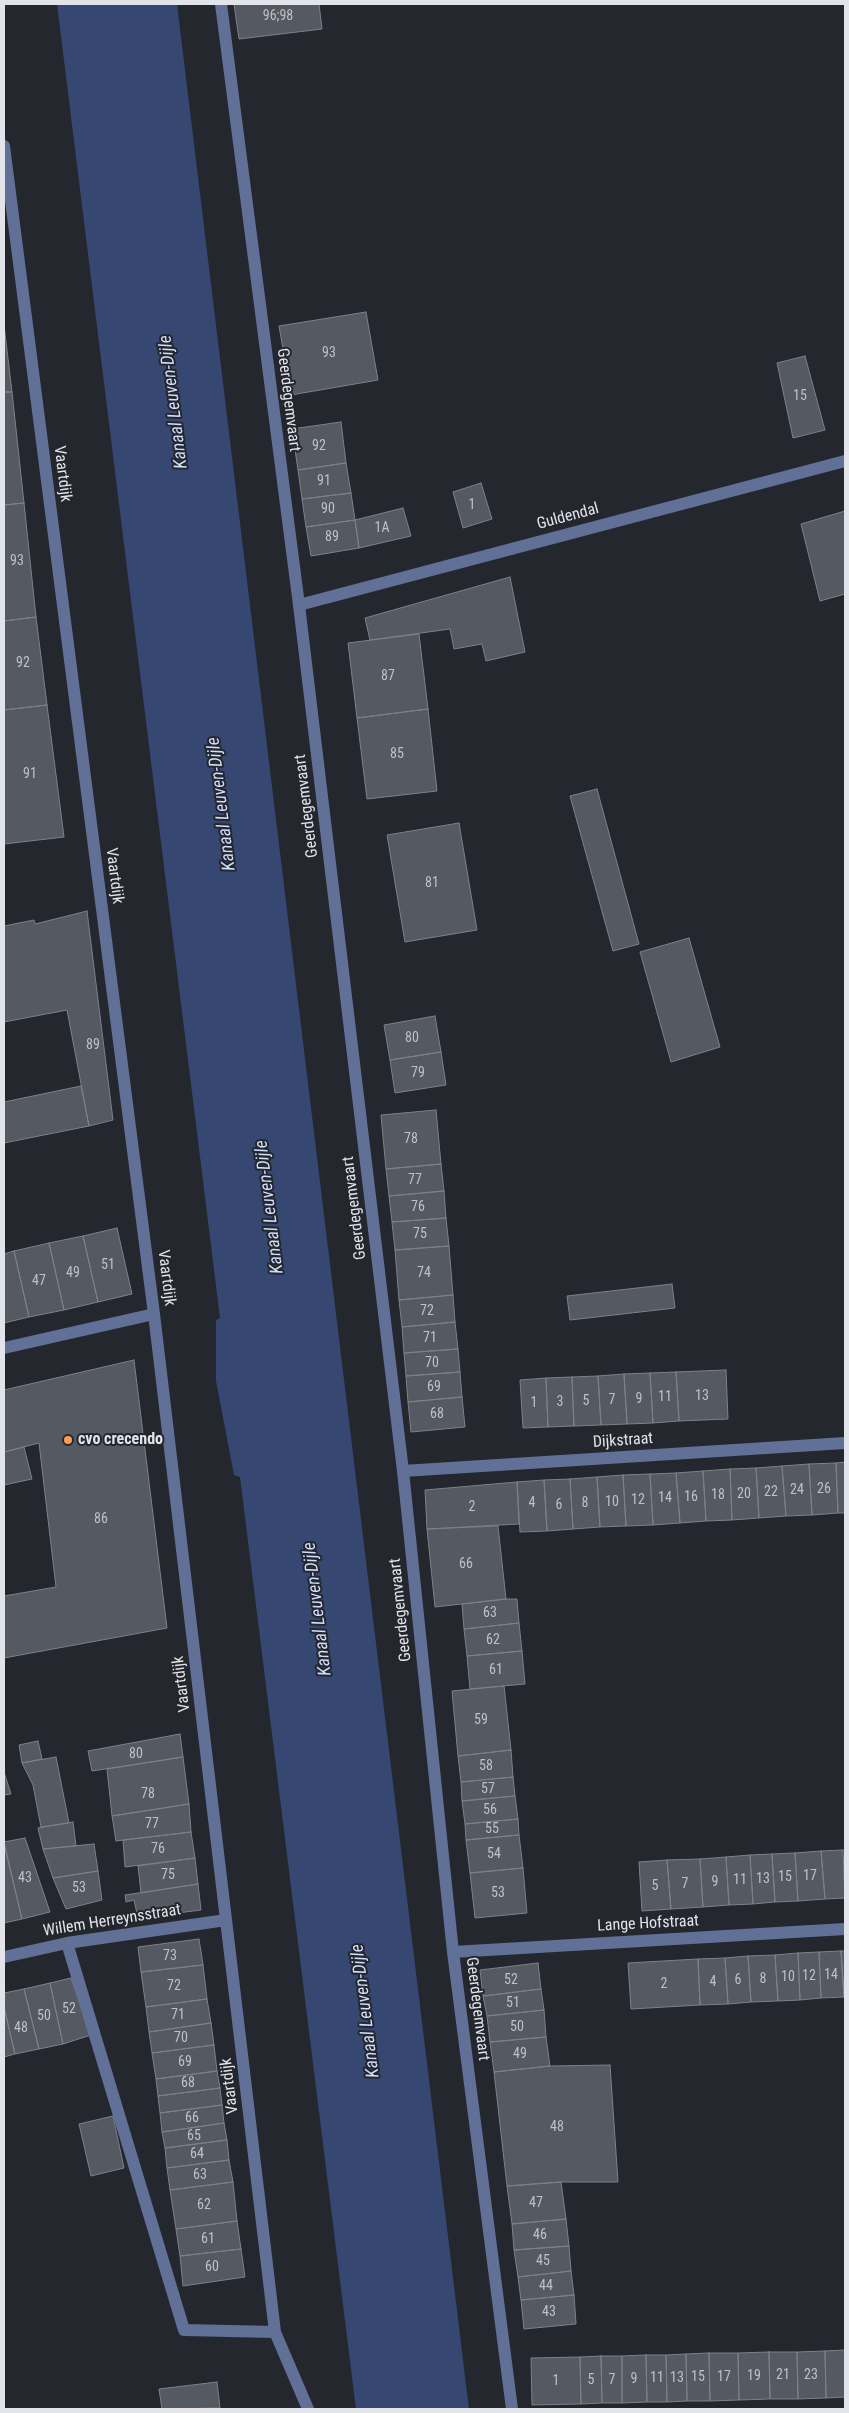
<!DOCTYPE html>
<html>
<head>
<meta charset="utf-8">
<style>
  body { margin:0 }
  #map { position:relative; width:849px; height:2413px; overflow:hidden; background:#24272e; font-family:"Roboto Condensed",sans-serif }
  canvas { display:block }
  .frame { position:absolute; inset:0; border:5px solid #e2e4e9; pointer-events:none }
</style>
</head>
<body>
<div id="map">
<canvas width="849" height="2413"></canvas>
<div class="frame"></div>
</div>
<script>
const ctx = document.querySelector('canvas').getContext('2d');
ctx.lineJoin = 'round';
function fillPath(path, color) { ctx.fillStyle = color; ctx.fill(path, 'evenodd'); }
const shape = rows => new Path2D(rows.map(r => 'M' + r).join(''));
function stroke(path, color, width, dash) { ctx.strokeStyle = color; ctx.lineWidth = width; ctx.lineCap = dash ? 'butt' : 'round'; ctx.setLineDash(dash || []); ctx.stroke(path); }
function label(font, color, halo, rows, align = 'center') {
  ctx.font = font + ' "Roboto Condensed",sans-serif'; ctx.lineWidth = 4; ctx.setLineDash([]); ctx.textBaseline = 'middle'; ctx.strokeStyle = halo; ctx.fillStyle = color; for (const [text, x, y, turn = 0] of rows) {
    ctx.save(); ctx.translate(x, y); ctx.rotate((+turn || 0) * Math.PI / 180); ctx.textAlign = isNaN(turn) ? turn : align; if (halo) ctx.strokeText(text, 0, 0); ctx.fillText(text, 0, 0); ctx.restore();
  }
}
fillPath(shape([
  [57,4,177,4,469,2409,356,2409,240,1477,234,1475,216,1381,216,1320,220,1318]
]), '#364772');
const building = shape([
  [234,4,319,4,322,29,239,39,234,4],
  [366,312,378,380,291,395,279,326,366,312],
  [4,325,12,392,4,392,4,325],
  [805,356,825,430,793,438,777,363,805,356],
  [4,392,12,392,24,503,4,505,4,392],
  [341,422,346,463,298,470,292,429,341,422],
  [346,463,351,493,302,499,298,470,346,463],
  [481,483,492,519,463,528,453,492,481,483],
  [351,493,355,520,306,527,302,499,351,493],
  [24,503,36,617,4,621,4,505,24,503],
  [403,508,411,536,359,548,355,520,403,508],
  [845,511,845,594,820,601,801,524,845,511],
  [355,520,359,548,311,556,306,527,355,520],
  [510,577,525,652,486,661,482,644,454,649,450,629,370,640,365,618,510,577],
  [36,617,47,705,4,710,4,621,36,617],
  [419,634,428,709,357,718,348,643,419,634],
  [47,705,64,837,4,844,4,710,47,705],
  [428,709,437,791,367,799,357,718,428,709],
  [597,789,639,944,613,951,570,796,597,789],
  [459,823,477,930,405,942,387,835,459,823],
  [87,911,113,1120,89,1126,67,1010,4,1022,4,926,34,920,35,924,87,911],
  [689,938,720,1047,671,1062,640,952,689,938],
  [435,1016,441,1052,390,1060,384,1025,435,1016],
  [441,1052,446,1085,395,1093,390,1060,441,1052],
  [81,1086,89,1126,4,1143,4,1102,81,1086],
  [436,1110,441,1164,386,1169,381,1115,436,1110],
  [441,1164,444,1191,389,1196,386,1169,441,1164],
  [444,1191,446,1218,392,1222,389,1196,444,1191],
  [446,1218,449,1246,395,1250,392,1222,446,1218],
  [117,1228,132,1294,98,1302,83,1236,117,1228],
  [83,1236,98,1302,64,1310,49,1243,83,1236],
  [49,1243,64,1310,29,1317,14,1251,49,1243],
  [449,1246,453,1295,399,1300,395,1250,449,1246],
  [14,1251,29,1317,4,1323,4,1254,14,1251],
  [672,1284,675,1308,570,1320,567,1296,672,1284],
  [453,1295,455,1322,402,1327,399,1300,453,1295],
  [455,1322,458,1349,404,1353,402,1327,455,1322],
  [458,1349,460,1372,406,1376,404,1353,458,1349],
  [134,1360,167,1628,4,1658,4,1596,56,1587,39,1443,4,1452,4,1390,134,1360],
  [726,1370,728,1419,679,1421,676,1372,726,1370],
  [460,1372,462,1397,408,1402,406,1376,460,1372],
  [676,1372,679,1421,653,1423,650,1373,676,1372],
  [650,1373,653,1423,627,1424,624,1374,650,1373],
  [624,1374,627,1424,601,1425,598,1376,624,1374],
  [598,1376,601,1425,574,1426,572,1377,598,1376],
  [572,1377,574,1426,548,1427,546,1378,572,1377],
  [546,1378,548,1427,523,1428,520,1380,546,1378],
  [462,1397,465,1427,411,1432,408,1402,462,1397],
  [24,1447,32,1479,4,1485,4,1452,24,1447],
  [845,1462,845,1513,838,1513,836,1463,845,1462],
  [836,1463,838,1513,812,1515,809,1464,836,1463],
  [809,1464,812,1515,786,1516,782,1466,809,1464],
  [782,1466,786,1516,759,1518,756,1468,782,1466],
  [756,1468,759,1518,732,1520,730,1469,756,1468],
  [730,1469,732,1520,706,1521,703,1471,730,1469],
  [703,1471,706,1521,680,1523,676,1473,703,1471],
  [676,1473,680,1523,653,1525,650,1474,676,1473],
  [650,1474,653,1525,626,1526,623,1475,650,1474],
  [623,1475,626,1526,600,1527,597,1477,623,1475],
  [597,1477,600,1527,573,1529,570,1479,597,1477],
  [570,1479,573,1529,547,1531,544,1480,570,1479],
  [544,1480,547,1531,520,1532,517,1482,544,1480],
  [517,1482,519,1524,427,1529,425,1490,517,1482],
  [498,1526,506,1599,435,1607,427,1529,498,1526],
  [506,1599,517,1599,519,1623,464,1629,462,1604,506,1599],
  [519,1623,522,1651,467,1656,464,1629,519,1623],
  [522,1651,525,1684,470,1689,467,1656,522,1651],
  [504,1686,511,1750,458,1756,452,1691,504,1686],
  [180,1734,183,1757,92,1771,88,1751,180,1734],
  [38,1741,42,1759,22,1763,19,1745,38,1741],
  [511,1750,513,1777,461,1782,458,1756,511,1750],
  [56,1757,69,1823,41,1827,33,1785,22,1763,56,1757],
  [183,1757,189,1804,112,1816,107,1769,183,1757],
  [4,1772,11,1794,4,1795,4,1772],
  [513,1777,515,1796,462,1801,461,1782,513,1777],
  [515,1796,518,1819,465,1824,462,1801,515,1796],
  [189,1804,191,1832,116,1841,112,1816,189,1804],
  [518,1819,519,1835,466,1840,465,1824,518,1819],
  [73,1822,76,1846,43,1849,38,1828,73,1822],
  [191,1832,195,1858,125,1867,123,1840,191,1832],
  [519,1835,523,1868,470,1873,466,1840,519,1835],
  [25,1838,50,1912,22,1919,4,1842,25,1838],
  [4,1844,22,1919,4,1923,4,1844],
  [94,1844,98,1871,53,1878,43,1849,94,1844],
  [843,1850,845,1898,825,1899,821,1851,843,1850],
  [821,1851,825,1899,798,1901,795,1853,821,1851],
  [795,1853,798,1901,775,1902,772,1854,795,1853],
  [772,1854,775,1902,753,1904,750,1855,772,1854],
  [750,1855,753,1904,729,1905,726,1857,750,1855],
  [726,1857,729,1905,703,1907,700,1859,726,1857],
  [195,1858,198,1884,141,1893,138,1866,195,1858],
  [700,1859,703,1907,671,1909,667,1860,700,1859],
  [667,1860,671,1909,642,1911,639,1862,667,1860],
  [523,1868,527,1913,475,1918,470,1873,523,1868],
  [98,1871,102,1900,66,1909,53,1878,98,1871],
  [198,1884,201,1910,138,1918,134,1900,126,1902,125,1895,198,1884],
  [199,1939,203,1965,141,1972,138,1947,199,1939],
  [841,1951,844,1997,821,1998,819,1952,841,1951],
  [841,1951,845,1951,845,1997,844,1997,841,1951],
  [819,1952,821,1998,800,2000,798,1953,819,1952],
  [798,1953,800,2000,778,2001,775,1955,798,1953],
  [775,1955,778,2001,751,2002,748,1956,775,1955],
  [748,1956,751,2002,728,2004,725,1958,748,1956],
  [725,1958,728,2004,700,2005,698,1959,725,1958],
  [698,1959,700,2005,631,2009,628,1963,698,1959],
  [538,1963,541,1989,483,1996,480,1970,538,1963],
  [203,1965,207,1999,146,2007,141,1972,203,1965],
  [71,1978,91,2035,63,2044,50,1983,71,1978],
  [50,1983,63,2044,39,2049,24,1989,50,1983],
  [24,1989,39,2049,15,2054,4,2007,4,1993,24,1989],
  [541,1989,544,2010,487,2016,483,1996,541,1989],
  [207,1999,211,2023,149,2032,146,2007,207,1999],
  [4,2007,15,2054,4,2057,4,2007],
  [544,2010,546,2037,490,2042,487,2016,544,2010],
  [211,2023,214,2045,152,2053,149,2032,211,2023],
  [546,2037,550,2066,494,2072,490,2042,546,2037],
  [214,2045,217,2071,156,2079,152,2053,214,2045],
  [610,2065,618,2182,561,2182,507,2186,494,2072,550,2066,610,2065],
  [217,2071,220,2088,158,2096,156,2079,217,2071],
  [220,2088,222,2105,160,2113,158,2096,220,2088],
  [222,2105,224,2123,162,2132,160,2113,222,2105],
  [113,2116,124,2168,91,2176,79,2124,113,2116],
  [224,2123,227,2140,165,2148,162,2132,224,2123],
  [227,2140,229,2160,167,2168,165,2148,227,2140],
  [229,2160,233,2182,170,2190,167,2168,229,2160],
  [233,2182,237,2221,176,2229,170,2190,233,2182],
  [561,2182,566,2219,512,2224,507,2186,561,2182],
  [566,2219,569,2246,514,2250,512,2224,566,2219],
  [237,2221,241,2249,180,2256,176,2229,237,2221],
  [569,2246,571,2271,518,2277,514,2250,569,2246],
  [241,2249,245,2277,183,2286,180,2256,241,2249],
  [571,2271,574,2295,521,2300,518,2277,571,2271],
  [574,2295,576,2324,524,2329,521,2300,574,2295],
  [845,2350,845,2397,826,2398,825,2351,845,2350],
  [825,2351,826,2398,798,2399,797,2352,825,2351],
  [769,2352,770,2399,739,2400,738,2353,769,2352],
  [769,2352,797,2352,798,2399,770,2399,769,2352],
  [709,2353,710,2401,687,2401,686,2354,709,2353],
  [709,2353,738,2353,739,2400,710,2401,709,2353],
  [686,2354,687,2401,667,2402,666,2355,686,2354],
  [646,2355,666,2355,667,2402,647,2402,646,2355],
  [646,2355,647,2402,622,2403,622,2356,646,2355],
  [601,2356,602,2403,581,2404,580,2357,601,2356],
  [601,2356,622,2356,622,2403,602,2403,601,2356],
  [580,2357,581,2404,532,2405,531,2358,580,2357],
  [217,2382,220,2408,162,2409,159,2389,217,2382]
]);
fillPath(building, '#555961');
stroke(building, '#7d818a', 1);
stroke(shape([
  [221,4,299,605,403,1471,453,1952,512,2409],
  [4,146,154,1314,275,2332,308,2409],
  [299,605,845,461],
  [4,1348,154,1314],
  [403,1471,845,1443],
  [67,1943,184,2330,275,2332],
  [453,1952,845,1929],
  [4,1957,67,1943,226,1920]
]), '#617096', 12);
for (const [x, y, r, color] of [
  [68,1440,5,"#fc9d53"]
]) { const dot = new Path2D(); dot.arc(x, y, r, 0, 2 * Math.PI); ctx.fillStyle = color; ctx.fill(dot); stroke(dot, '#24272e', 2); }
label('14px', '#bfc1c7', null, [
  ["96;98",278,16],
  ["93",329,353],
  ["15",800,396],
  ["92",319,446],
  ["91",324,481],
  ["1",472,505],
  ["90",328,509],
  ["1A",382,528],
  ["89",332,537],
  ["93",17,561],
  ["92",23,663],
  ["87",388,676],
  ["85",397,754],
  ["91",30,774],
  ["81",432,883],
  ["80",412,1038],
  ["89",93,1045],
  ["79",418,1073],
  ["78",411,1139],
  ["77",415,1180],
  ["76",418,1207],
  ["75",420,1234],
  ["51",108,1265],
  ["49",73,1273],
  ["74",424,1273],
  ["47",39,1281],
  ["72",427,1311],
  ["71",430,1338],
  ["70",432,1363],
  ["69",434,1387],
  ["13",702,1396],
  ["11",665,1397],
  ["9",639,1399],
  ["7",612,1400],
  ["5",586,1401],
  ["3",560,1402],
  ["1",534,1403],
  ["68",437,1414],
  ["26",824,1489],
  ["24",797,1490],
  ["22",771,1492],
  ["20",744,1494],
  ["18",718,1495],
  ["16",691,1497],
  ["14",665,1498],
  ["12",638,1500],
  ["10",612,1502],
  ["4",532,1503],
  ["8",585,1503],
  ["6",559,1505],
  ["2",472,1507],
  ["86",101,1519],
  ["66",466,1564],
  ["63",490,1613],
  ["62",493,1640],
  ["61",496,1670],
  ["59",481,1720],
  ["80",136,1754],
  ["58",486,1766],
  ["57",488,1789],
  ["78",148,1794],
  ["56",490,1810],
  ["77",152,1824],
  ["55",492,1829],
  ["76",158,1849],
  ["54",494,1854],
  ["75",168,1875],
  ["17",810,1876],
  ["15",785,1877],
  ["43",25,1878],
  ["13",763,1879],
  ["11",740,1880],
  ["9",715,1882],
  ["7",685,1884],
  ["5",655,1886],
  ["53",79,1888],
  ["53",498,1893],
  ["73",170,1956],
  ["14",831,1975],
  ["12",809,1976],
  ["10",788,1977],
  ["8",763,1979],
  ["52",511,1980],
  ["6",738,1980],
  ["4",713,1982],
  ["2",664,1984],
  ["72",174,1986],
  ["51",513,2003],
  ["52",69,2009],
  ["71",178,2015],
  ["50",44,2016],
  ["50",517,2027],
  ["48",21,2028],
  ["70",181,2038],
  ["49",520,2054],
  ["69",185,2062],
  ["68",188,2083],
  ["66",192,2118],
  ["48",557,2127],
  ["65",194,2136],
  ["64",197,2154],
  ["63",200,2175],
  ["47",536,2203],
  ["62",204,2205],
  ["46",540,2235],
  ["61",208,2239],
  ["45",543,2261],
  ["60",212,2267],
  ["44",546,2286],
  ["43",549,2312],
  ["21",783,2375],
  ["23",811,2375],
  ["19",754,2376],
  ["15",698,2377],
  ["17",724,2377],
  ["11",657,2378],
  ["13",677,2378],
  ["9",634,2379],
  ["5",591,2380],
  ["7",612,2380],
  ["1",556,2381]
]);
label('16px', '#e2e4e9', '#24272e', [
  ["Geerdegemvaart",288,400,83],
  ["Vaartdijk",62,474,83],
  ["Guldendal",568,517,-15],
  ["Geerdegemvaart",307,806,-97],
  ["Vaartdijk",114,876,83],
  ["Geerdegemvaart",355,1208,-97],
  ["Vaartdijk",166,1278,83],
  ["Dijkstraat",623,1441,-4],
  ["Geerdegemvaart",401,1610,-96],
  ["Vaartdijk",182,1684,-97],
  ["Willem Herreynsstraat",112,1921,-9],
  ["Lange Hofstraat",648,1924,-3],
  ["Geerdegemvaart",477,2009,83],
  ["Vaartdijk",230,2086,-97]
]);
label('bold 16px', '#e2e4e9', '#24272e', [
  ["cvo crecendo",78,1440]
], 'left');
label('italic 18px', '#d1defc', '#24272e', [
  ["Kanaal Leuven-Dijle",174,402,-97],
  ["Kanaal Leuven-Dijle",222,804,-97],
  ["Kanaal Leuven-Dijle",270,1207,-97],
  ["Kanaal Leuven-Dijle",318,1609,-97],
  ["Kanaal Leuven-Dijle",366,2011,-97]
]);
</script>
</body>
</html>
